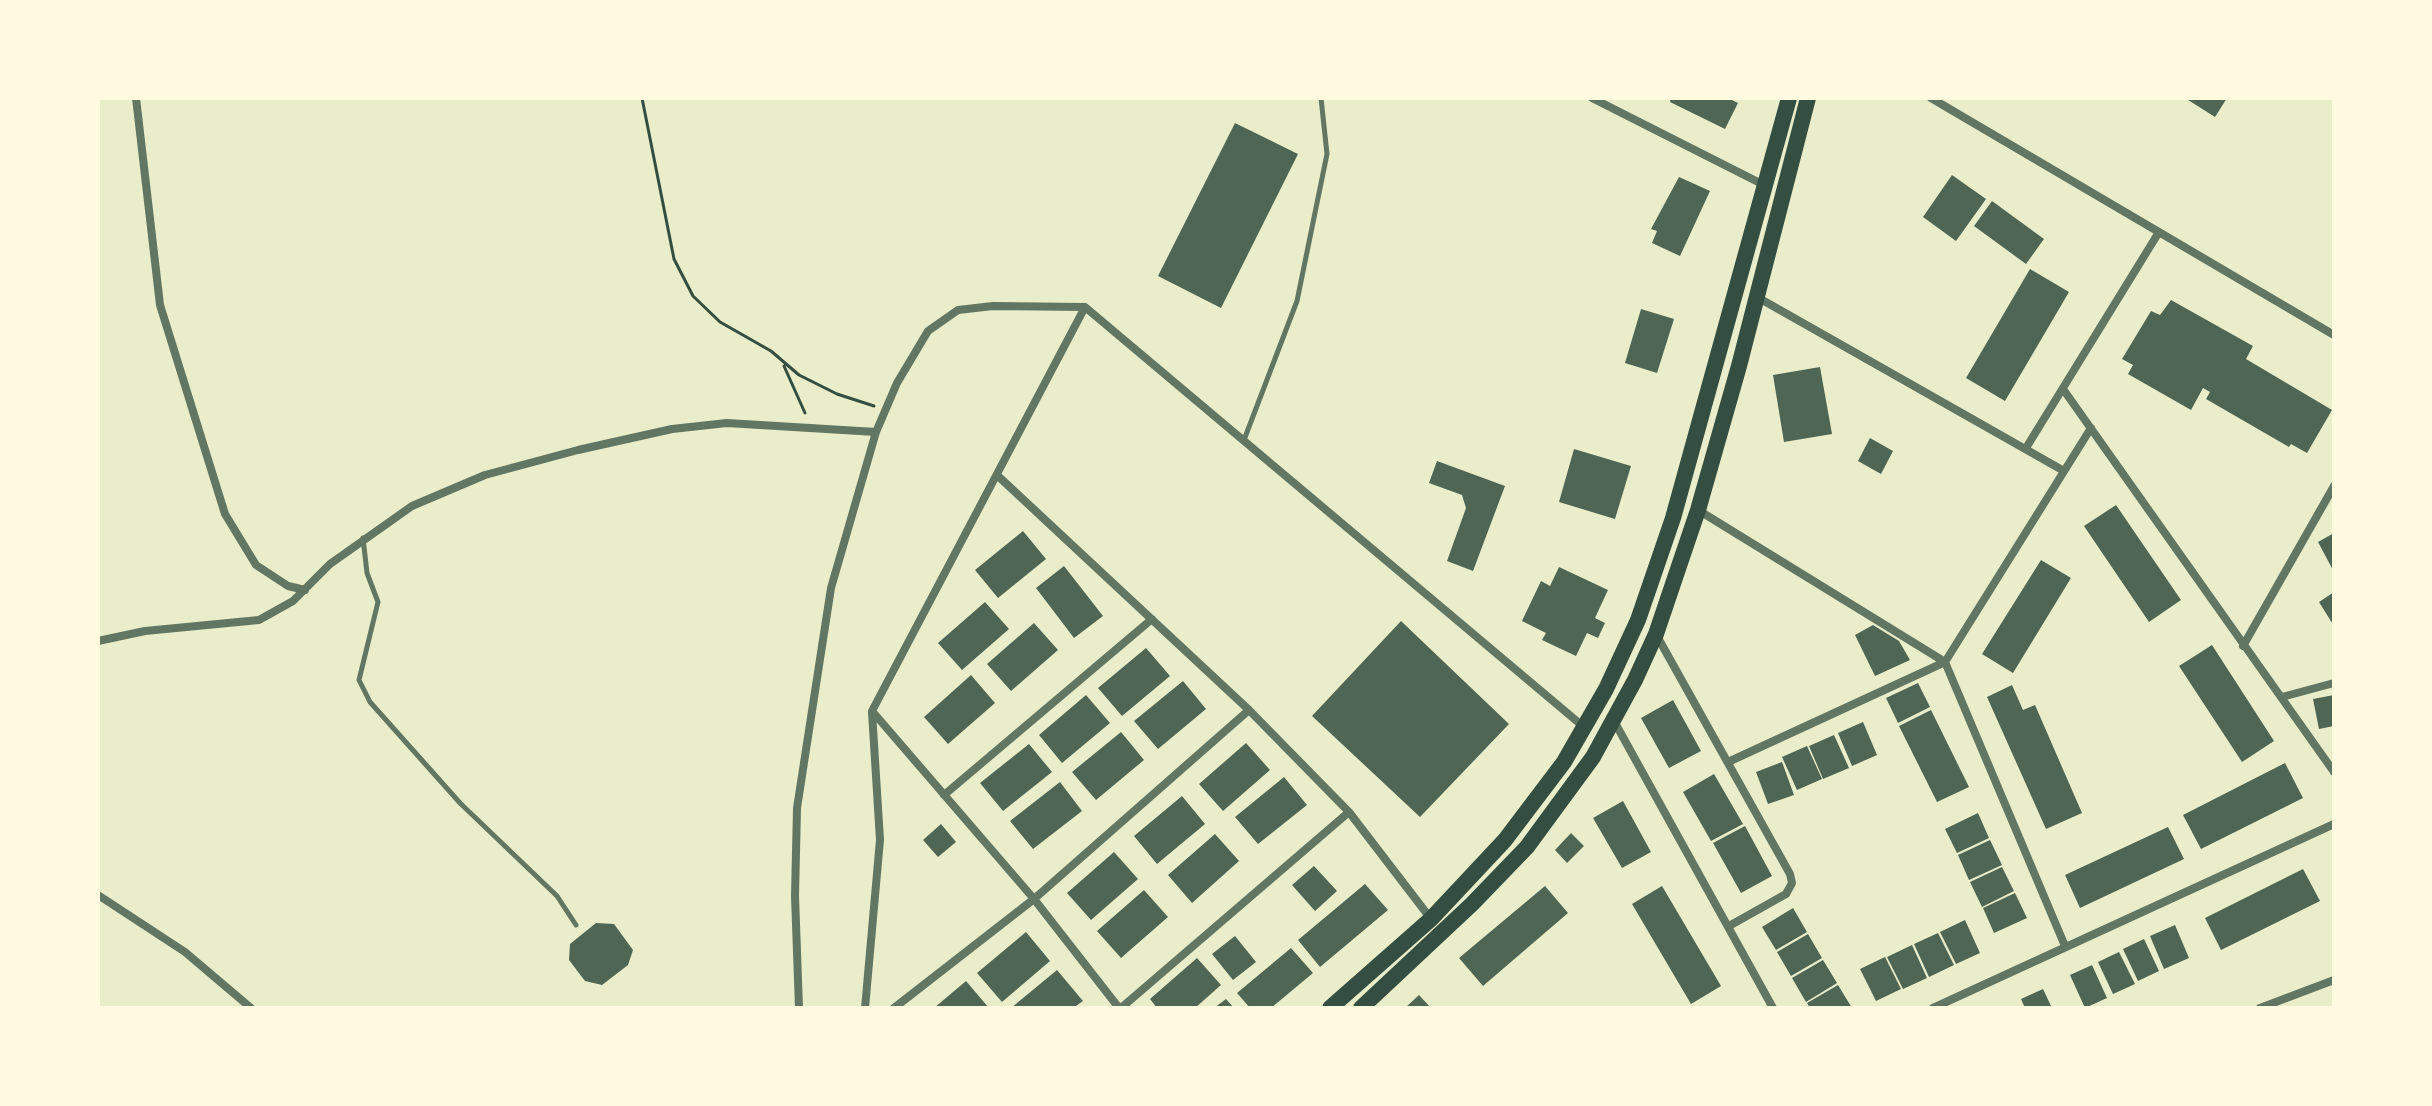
<!DOCTYPE html>
<html>
<head>
<meta charset="utf-8">
<style>
  body { margin:0 }
  #map { position:relative; width:2432px; height:1106px; overflow:hidden; background:#e9edc9; font-family:"IBM Plex Sans",sans-serif }
  canvas { display:block }
  .frame { position:absolute; inset:0; border:100px solid #fefae0; pointer-events:none }
</style>
</head>
<body>
<div id="map">
<canvas width="2432" height="1106"></canvas>
<div class="frame"></div>
</div>
<script>
const ctx = document.querySelector('canvas').getContext('2d');
ctx.lineJoin = 'round';
function fillPath(path, color) { ctx.fillStyle = color; ctx.fill(path, 'evenodd'); }
const shape = rows => new Path2D(rows.map(r => 'M' + r).join(''));
function stroke(path, color, width, dash) { ctx.strokeStyle = color; ctx.lineWidth = width; ctx.lineCap = dash ? 'butt' : 'round'; ctx.setLineDash(dash || []); ctx.stroke(path); }
fillPath(shape([
  [1671,98,1728,98,1738,103,1725,129,1670,102],
  [2185,98,2227,98,2215,117],
  [1235,123,1298,154,1221,308,1158,276],
  [1952,175,1986,199,1956,241,1923,217],
  [1679,177,1710,191,1680,256,1652,243,1657,231,1651,229],
  [1992,201,2044,239,2026,264,1974,226],
  [2030,269,2069,292,2005,401,1966,378],
  [2171,300,2253,346,2246,359,2332,410,2307,453,2291,444,2289,447,2206,399,2210,392,2203,388,2191,410,2128,374,2133,365,2122,359,2151,311,2160,315],
  [1641,309,1674,319,1657,373,1625,363],
  [1820,367,1832,434,1784,442,1773,375],
  [1870,438,1893,451,1881,474,1858,461],
  [1574,449,1631,466,1615,519,1559,502],
  [1437,461,1505,486,1473,571,1447,561,1466,508,1462,495,1429,483],
  [2116,505,2181,600,2149,622,2084,526],
  [1023,531,1046,559,998,598,975,570],
  [2334,533,2334,572,2318,542],
  [2041,560,2071,578,2013,673,1982,654],
  [1064,566,1103,616,1074,638,1036,588],
  [1559,567,1608,590,1595,618,1605,623,1598,638,1587,633,1576,656,1542,640,1546,633,1522,621,1541,581,1550,586],
  [2334,592,2334,626,2319,602],
  [985,602,1009,629,962,670,938,643],
  [1401,621,1509,724,1420,817,1312,716],
  [1034,623,1058,650,1011,691,987,664],
  [1873,625,1899,641,1910,660,1875,676,1855,635],
  [2212,645,2274,741,2242,762,2179,666],
  [1146,648,1170,676,1122,716,1098,688],
  [971,675,995,703,948,744,924,717],
  [1183,681,1206,709,1158,749,1134,721],
  [1918,683,1930,707,1898,723,1886,698],
  [2012,685,2023,710,2035,705,2082,813,2046,829,1987,697],
  [1086,695,1110,723,1062,763,1039,735],
  [2334,695,2334,726,2319,729,2313,699],
  [1673,700,1701,751,1669,768,1641,718],
  [1931,710,1969,787,1937,802,1899,726],
  [1863,722,1877,755,1852,766,1838,733],
  [1121,732,1144,760,1096,800,1072,772],
  [1834,735,1849,768,1823,779,1809,746],
  [1246,743,1270,770,1223,811,1199,784],
  [1029,744,1052,772,1003,811,980,783],
  [1807,746,1822,779,1797,790,1782,757],
  [1782,762,1794,795,1768,804,1756,772],
  [2285,763,2303,798,2201,849,2183,815],
  [1714,774,1743,824,1711,841,1683,792],
  [1284,777,1307,805,1258,844,1235,817],
  [1060,782,1082,811,1033,849,1010,821],
  [1182,796,1205,824,1157,864,1134,836],
  [1623,801,1651,852,1622,868,1593,818],
  [1978,813,1989,838,1957,853,1945,829],
  [941,824,956,842,938,857,923,840],
  [1745,826,1772,876,1741,893,1713,843],
  [2168,827,2184,859,2080,908,2065,875],
  [1571,833,1584,846,1567,863,1555,850],
  [1215,834,1239,861,1192,903,1168,875],
  [1990,840,2002,865,1969,880,1958,855],
  [1114,852,1138,879,1091,920,1067,893],
  [1314,866,1337,891,1315,911,1292,885],
  [2002,867,2014,891,1982,907,1970,882],
  [2303,869,2320,901,2221,950,2205,918],
  [1365,884,1388,910,1320,967,1298,940],
  [1545,886,1568,913,1483,986,1459,958],
  [1662,886,1721,986,1691,1004,1632,904],
  [1144,890,1168,917,1121,958,1097,931],
  [2015,893,2027,918,1994,933,1983,908],
  [1793,908,1807,932,1776,950,1762,927],
  [1965,920,1980,953,1956,964,1940,932],
  [596,923,614,924,633,950,628,965,602,985,585,981,569,960,570,944],
  [2175,925,2189,958,2164,969,2150,936],
  [1026,932,1050,961,1002,1002,977,973],
  [1938,933,1954,965,1929,977,1914,944],
  [1808,934,1822,958,1791,976,1777,952],
  [1235,936,1256,962,1233,980,1212,954],
  [2144,939,2159,971,2138,981,2123,949],
  [1912,945,1927,978,1903,989,1887,957],
  [1291,948,1313,973,1271,1008,1250,1008,1237,993],
  [2119,952,2135,984,2113,994,2098,962],
  [1885,957,1901,989,1876,1001,1860,969],
  [1197,958,1221,985,1195,1008,1157,1008,1150,999],
  [1823,960,1837,983,1806,1002,1792,978],
  [2092,965,2107,998,2085,1008,2070,975],
  [1057,970,1083,1001,1073,1008,1011,1008],
  [966,981,989,1008,934,1008],
  [1838,985,1852,1008,1810,1008,1807,1003],
  [2043,989,2052,1008,2025,1008,2021,999],
  [1419,995,1431,1008,1405,1008],
  [1226,999,1234,1008,1214,1008]
]), '#4f6655');
stroke(shape([
  [642,98,674,259,693,296,720,322,771,351,799,375,837,394,874,406],
  [784,366,805,413]
]), '#344e41', 3);
stroke(shape([
  [1244,440,1297,301,1327,154,1321,98],
  [363,538,367,573,378,602,359,680,370,702,460,803,557,896,576,925]
]), '#617663', 5);
stroke(shape([
  [136,98,160,305,225,514,256,565,288,586,305,590],
  [1592,98,1766,186],
  [1931,98,2334,335],
  [1757,297,2064,471],
  [1085,307,872,711,1034,899,1119,1008],
  [2063,389,2334,772],
  [2026,448,2159,232],
  [998,476,1249,710,1349,812,1431,919],
  [1698,510,1945,662,2065,946],
  [1657,636,1790,874,1792,883,1786,894,1729,926],
  [98,641,145,631,259,620,293,601,330,564,412,506,485,475,578,450,672,429,727,423,876,432],
  [2243,646,2334,486],
  [2282,697,2334,683],
  [1614,721,1773,1008],
  [1728,762,1945,662,2091,428],
  [944,795,1152,619],
  [98,895,185,952,251,1008],
  [799,1008,795,896,797,808,831,588,876,432,897,383,928,331,958,310,993,306,1085,307,1585,728],
  [865,1008,880,840,872,712],
  [894,1008,1034,899,1249,710],
  [1121,1008,1349,812],
  [1933,1008,2334,824],
  [2260,1008,2334,980]
]), '#617663', 8);
stroke(shape([
  [1330,1008,1431,919,1505,840,1564,762,1606,689,1638,620,1673,518,1789,98],
  [1361,1008,1472,904,1527,847,1593,757,1635,680,1656,634,1698,510,1739,366,1808,98]
]), '#344e41', 16);
</script>
</body>
</html>
